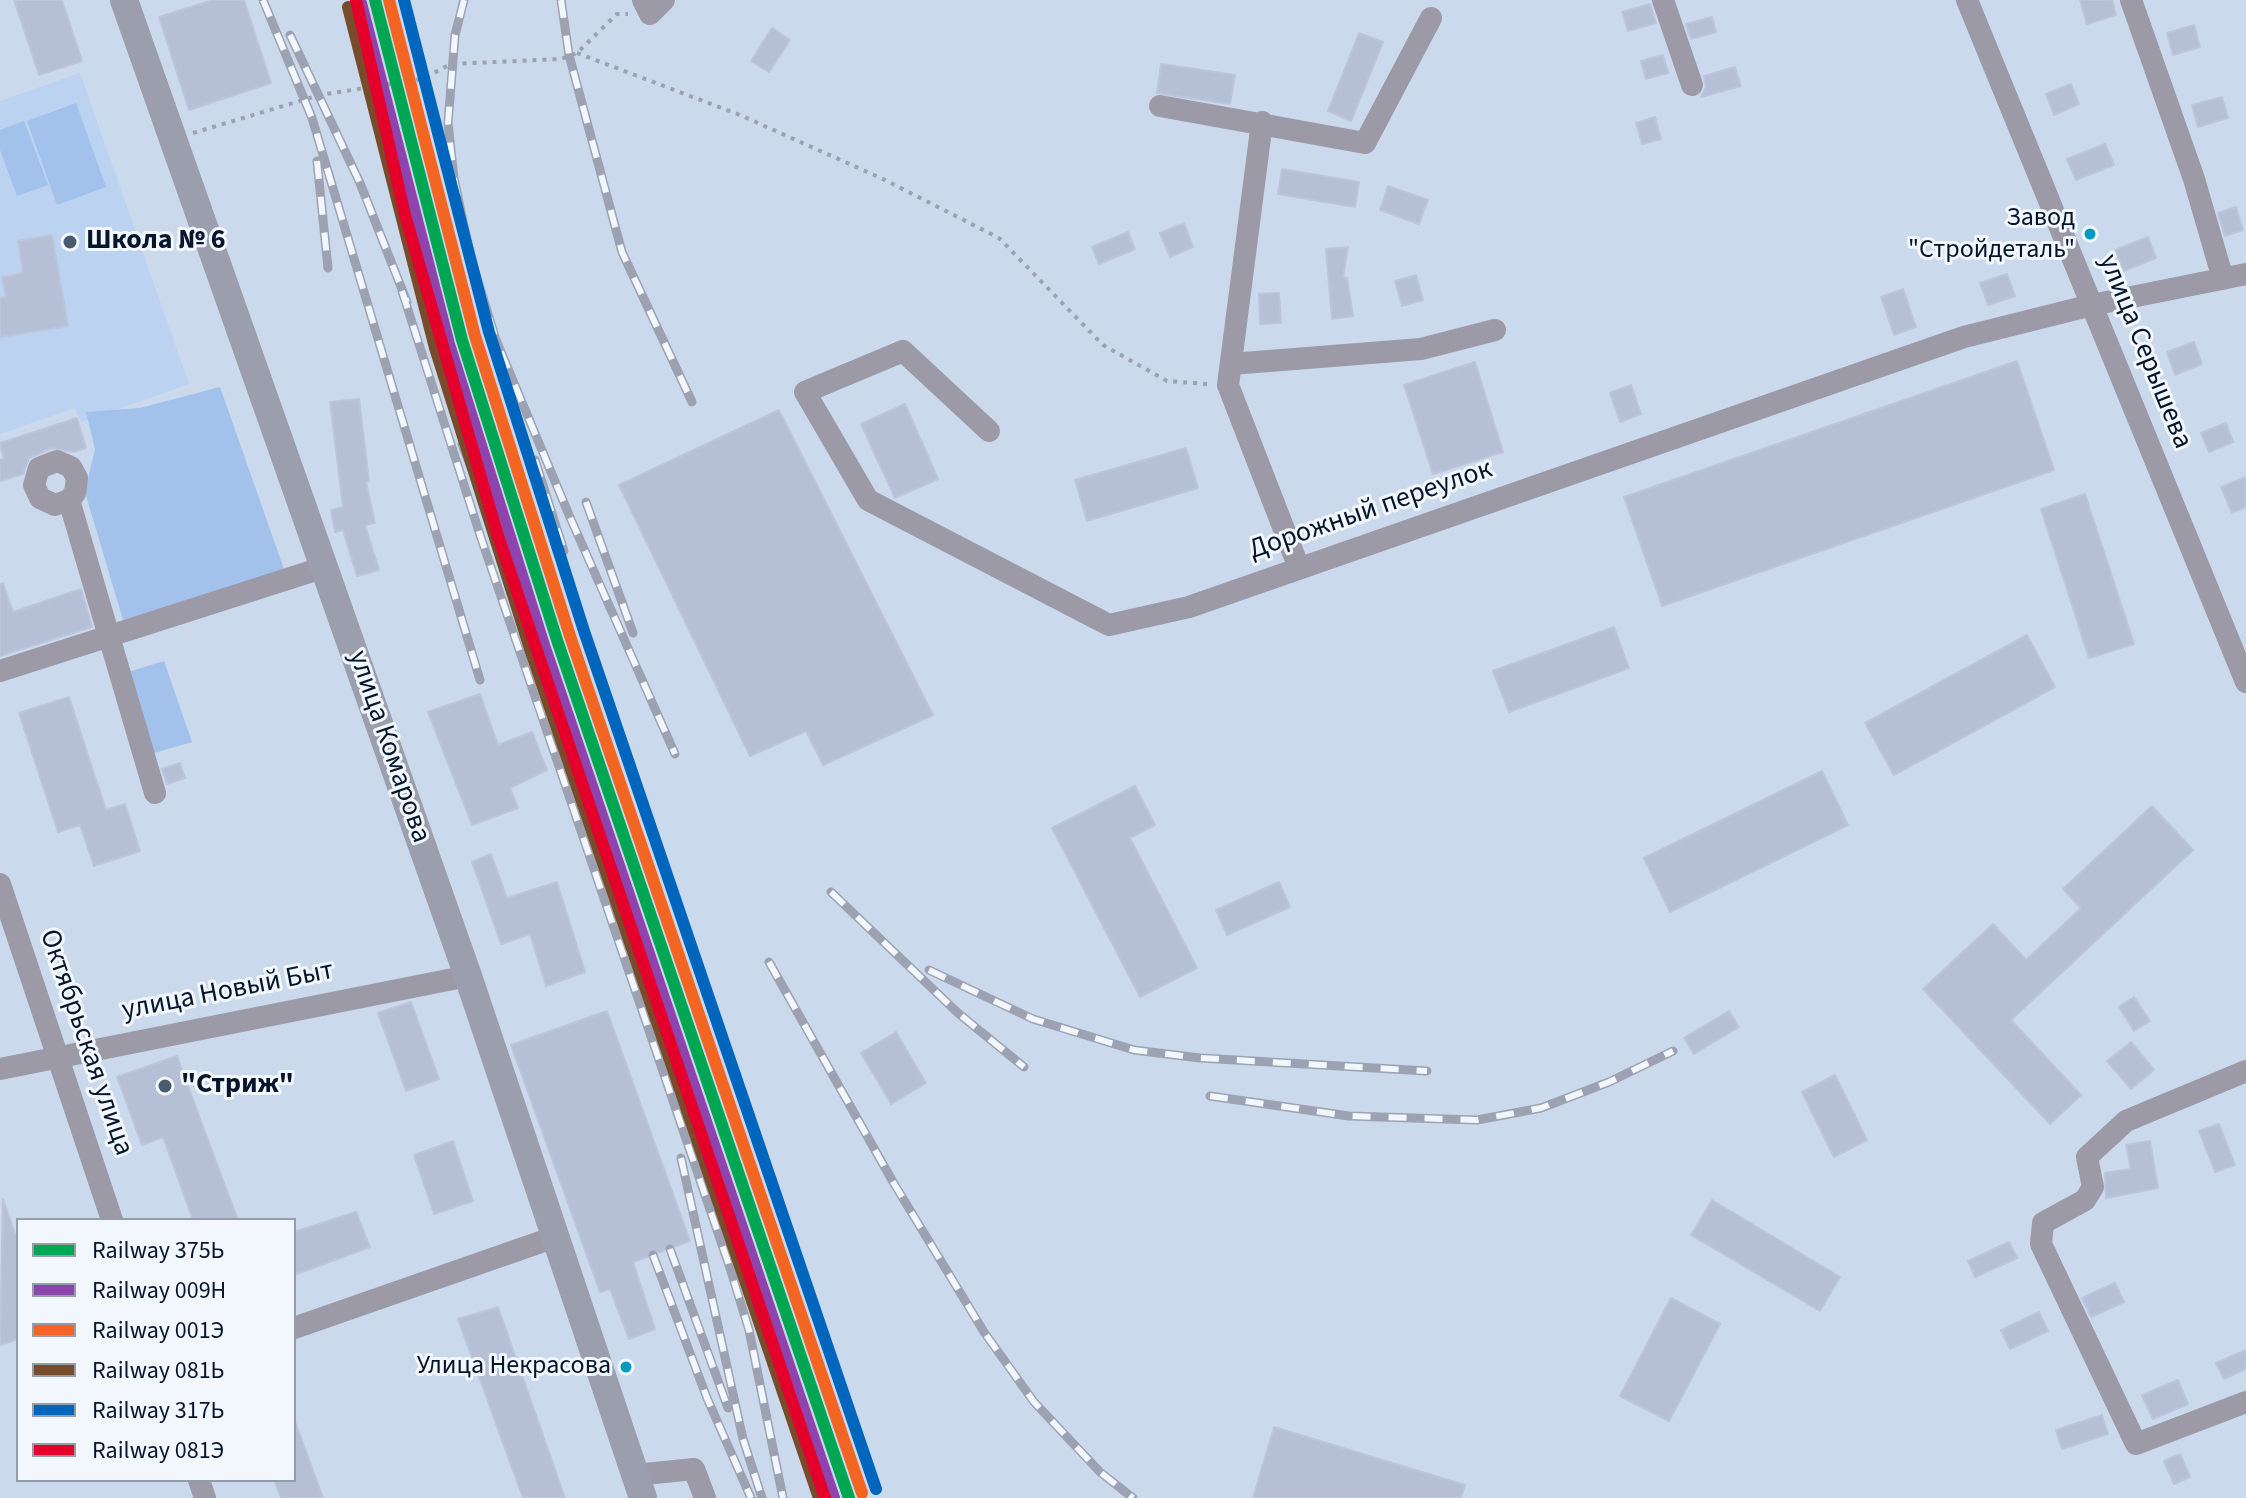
<!DOCTYPE html>
<html>
<head>
<meta charset="utf-8">
<style>
  body { margin:0 }
  #map { position:relative; width:2246px; height:1498px; overflow:hidden; background:#cbd9ed; font-family:"Source Sans 3",sans-serif }
  canvas { display:block }
  .legend { position:absolute; left:16px; top:1218px; width:280px; height:264px; box-sizing:border-box; background:#f2f6fd; border:2px solid #939ca9; margin:0; padding:10px 14px; list-style:none; font-size:24px; color:#05152b }
  .legend li { display:flex; align-items:center; gap:16px; height:40px }
  .legend b { width:40px; border:2px solid #939ca9 }
</style>
</head>
<body>
<div id="map">
<canvas width="2246" height="1498"></canvas>
<ul class="legend">
<li><b style="height:10px;background:#00a651"></b>Railway 375Ь</li>
<li><b style="height:10px;background:#8e44ad"></b>Railway 009Н</li>
<li><b style="height:10px;background:#f26522"></b>Railway 001Э</li>
<li><b style="height:10px;background:#7a4b2a"></b>Railway 081Ь</li>
<li><b style="height:10px;background:#0065bd"></b>Railway 317Ь</li>
<li><b style="height:10px;background:#e4002b"></b>Railway 081Э</li>
</ul>
</div>
<script>
const ctx = document.querySelector('canvas').getContext('2d');
ctx.lineJoin = 'round';
function fillPath(path, color) { ctx.fillStyle = color; ctx.fill(path, 'evenodd'); }
const shape = rows => new Path2D(rows.map(r => 'M' + r).join(''));
function stroke(path, color, width, dash) { ctx.strokeStyle = color; ctx.lineWidth = width; ctx.lineCap = dash ? 'butt' : 'round'; ctx.setLineDash(dash || []); ctx.stroke(path); }
function label(font, color, halo, rows, align = 'center') {
  ctx.font = font + ' "Source Sans 3",sans-serif'; ctx.lineWidth = 6; ctx.setLineDash([]); ctx.textBaseline = 'middle'; ctx.strokeStyle = halo; ctx.fillStyle = color; for (const [text, x, y, turn = 0] of rows) {
    ctx.save(); ctx.translate(x, y); ctx.rotate((+turn || 0) * Math.PI / 180); ctx.textAlign = isNaN(turn) ? turn : align; if (halo) ctx.strokeText(text, 0, 0); ctx.fillText(text, 0, 0); ctx.restore();
  }
}
fillPath(shape([
  [80,73,189,384,81,422,75,408,0,434,0,101]
]), '#bcd2f1');
fillPath(shape([
  [76,103,106,187,57,205,27,121],
  [24,121,48,185,17,196,0,150,0,130],
  [220,387,285,572,123,620,85,492,95,449,86,412,140,408],
  [164,661,192,742,154,753,125,673]
]), '#a2c1eb');
const building = shape([
  [14,0,62,0,82,61,39,75,14,0],
  [213,0,244,0,271,83,189,110,159,17,213,0],
  [2080,0,2112,0,2116,15,2087,24,2080,0],
  [1650,4,1656,23,1628,31,1622,12,1650,4],
  [1712,17,1716,32,1691,39,1686,24,1712,17],
  [2194,25,2200,47,2173,55,2167,33,2194,25],
  [772,28,790,40,769,72,751,61,772,28],
  [1359,33,1383,42,1351,121,1328,111,1359,33],
  [1663,55,1668,73,1646,79,1641,61,1663,55],
  [1161,64,1235,75,1230,104,1157,93,1161,64],
  [1735,67,1741,86,1701,97,1706,87,1704,76,1735,67],
  [2071,84,2079,104,2054,115,2046,94,2071,84],
  [2222,97,2228,118,2198,127,2192,105,2222,97],
  [1655,117,1661,139,1642,144,1636,123,1655,117],
  [2105,144,2114,165,2076,180,2067,159,2105,144],
  [1282,169,1359,182,1355,207,1278,194,1282,169],
  [1388,186,1428,200,1419,224,1380,210,1388,186],
  [2236,207,2243,230,2225,236,2218,213,2236,207],
  [1184,223,1193,247,1170,257,1160,233,1184,223],
  [1128,232,1135,249,1099,264,1092,247,1128,232],
  [52,235,68,326,0,337,0,298,6,297,2,277,23,273,18,241,52,235],
  [2148,237,2156,258,2124,271,2115,250,2148,237],
  [1348,247,1343,277,1347,278,1353,316,1332,319,1326,249,1348,247],
  [2007,274,2015,296,1988,305,1980,283,2007,274],
  [1416,275,1423,300,1402,306,1395,281,1416,275],
  [1903,289,1916,327,1894,335,1881,297,1903,289],
  [1279,293,1281,323,1260,324,1259,294,1279,293],
  [2194,342,2202,364,2175,375,2167,352,2194,342],
  [2017,361,2054,470,1662,606,1624,497,2017,361],
  [1475,362,1503,452,1433,474,1404,385,1475,362],
  [1631,385,1641,414,1620,422,1610,393,1631,385],
  [359,399,369,481,366,482,375,523,365,525,379,570,357,576,343,530,335,532,331,510,343,507,330,402,359,399],
  [905,404,938,479,895,498,861,424,905,404],
  [779,410,933,715,823,765,806,731,750,756,619,485,779,410],
  [77,418,86,448,73,452,52,448,29,458,23,474,0,481,0,460,4,459,0,443,77,418],
  [2226,423,2233,442,2209,452,2201,433,2226,423],
  [1186,448,1198,488,1087,521,1075,480,1186,448],
  [2246,477,2246,507,2232,513,2221,487,2246,477],
  [2085,494,2134,644,2089,658,2041,509,2085,494],
  [3,583,13,612,81,589,92,627,0,656,0,584,3,583],
  [1614,627,1629,668,1509,712,1493,671,1614,627],
  [2027,635,2055,687,1894,775,1865,723,2027,635],
  [480,694,498,745,532,732,547,770,510,788,518,808,472,825,428,712,480,694],
  [69,697,106,810,125,804,140,851,94,866,80,825,58,832,19,713,69,697],
  [180,763,185,778,167,784,162,769,180,763],
  [1822,771,1848,825,1670,912,1644,858,1822,771],
  [1135,786,1155,825,1130,838,1197,968,1140,997,1052,828,1135,786],
  [2152,806,2193,850,2011,1020,2081,1095,2050,1124,1923,989,1993,924,2026,960,2081,908,2063,889,2152,806],
  [491,854,507,898,557,882,585,972,546,986,530,934,501,944,472,862,491,854],
  [1279,882,1290,907,1227,935,1216,910,1279,882],
  [2134,997,2150,1021,2134,1031,2119,1007,2134,997],
  [411,1002,439,1079,406,1091,378,1013,411,1002],
  [607,1011,690,1241,633,1262,655,1329,629,1339,610,1289,600,1292,511,1045,607,1011],
  [1729,1011,1739,1027,1694,1054,1684,1038,1729,1011],
  [896,1032,926,1083,891,1104,861,1053,896,1032],
  [2131,1042,2154,1070,2131,1089,2107,1061,2131,1042],
  [177,1056,208,1140,238,1220,193,1220,163,1137,142,1145,117,1077,177,1056],
  [1835,1075,1867,1140,1834,1157,1802,1092,1835,1075],
  [2219,1124,2235,1165,2215,1172,2199,1131,2219,1124],
  [453,1141,473,1201,434,1214,414,1155,453,1141],
  [2150,1141,2158,1188,2106,1198,2105,1173,2131,1169,2126,1145,2150,1141],
  [3,1199,15,1234,18,1233,18,1339,0,1345,3,1199],
  [1712,1200,1840,1277,1820,1311,1691,1235,1712,1200],
  [356,1212,370,1247,294,1275,294,1232,356,1212],
  [2009,1242,2017,1258,1975,1277,1968,1261,2009,1242],
  [2115,1283,2124,1302,2091,1317,2082,1298,2115,1283],
  [1671,1298,1720,1324,1669,1421,1620,1396,1671,1298],
  [498,1307,565,1498,523,1498,458,1319,498,1307],
  [2039,1312,2048,1331,2010,1349,2001,1330,2039,1312],
  [2246,1350,2246,1369,2224,1379,2216,1363,2246,1350],
  [2178,1380,2188,1404,2153,1419,2142,1395,2178,1380],
  [2102,1415,2108,1434,2062,1449,2056,1430,2102,1415],
  [294,1424,296,1424,323,1498,281,1498,274,1480,294,1480,294,1424],
  [1274,1427,1465,1485,1461,1498,1253,1498,1274,1427],
  [2180,1454,2190,1477,2174,1484,2164,1461,2180,1454]
]);
fillPath(building, '#b5bfd5');
stroke(building, '#bdc5db', 2);
stroke(shape([
  [577,53,740,115,883,179,999,238,1103,345,1167,381,1208,384],
  [193,133,320,95,422,79,451,64,561,59,577,53,617,14,628,14]
]), '#9ca2af', 4, [4, 6]);
stroke(shape([
  [643,0,650,14,664,0],
  [1663,0,1692,85],
  [1967,0,2246,682],
  [2131,0,2194,179,2223,279],
  [1160,106,1365,143,1431,18],
  [1262,122,1228,385,1299,568],
  [1231,364,1421,349,1495,330],
  [989,431,903,351,805,392,868,500,1109,625,1189,607,1964,337,2092,305,2246,274],
  [69,500,75,493,77,478,71,467,57,461,39,468,34,485,40,498,55,505,69,500,155,793],
  [0,671,325,567],
  [0,884,112,1220],
  [0,1069,468,976],
  [2246,1071,2126,1121,2087,1157,2093,1187,2085,1200,2043,1223,2041,1244,2136,1444,2246,1402],
  [294,1328,555,1237],
  [635,1475,694,1469,705,1498],
  [199,1480,205,1498]
]), '#9b9aa6', 22);
stroke(shape([
  [124,0,468,976,643,1498]
]), '#9b9eac', 28);
const rail = shape([
  [263,0,312,118,480,680],
  [464,0,455,35,448,123,454,178,470,255,496,340,569,515,675,754],
  [561,0,569,55,622,252,692,402],
  [290,35,360,183,407,302],
  [317,161,328,268],
  [402,291,480,535,730,1268,749,1330,783,1498],
  [462,444,497,533],
  [535,460,564,551],
  [586,502,633,633],
  [541,662,565,751],
  [831,892,958,1013,1024,1067],
  [769,962,893,1182,984,1332,1034,1402,1100,1472,1133,1498],
  [929,970,1033,1019,1134,1050,1200,1058,1427,1071],
  [1210,1096,1349,1116,1477,1120,1541,1108,1609,1082,1673,1051],
  [681,1158,743,1439,762,1498],
  [670,1249,728,1408],
  [653,1255,707,1398,751,1498]
]);
stroke(rail, '#9ca2b1', 9);
stroke(rail, '#f2f6fd', 6, [18]);
stroke(shape([
  [375,0,462,340,557,640,849,1498]
]), '#00a651', 12);
stroke(shape([
  [361,3,449,344,544,645,834,1498]
]), '#8e44ad', 12);
stroke(shape([
  [389,0,475,336,570,636,862,1493]
]), '#f26522', 12);
stroke(shape([
  [348,7,435,348,530,649,819,1498]
]), '#7a4b2a', 12);
stroke(shape([
  [404,0,489,332,584,631,876,1489]
]), '#0065bd', 12);
stroke(shape([
  [356,0,405,215,497,533,825,1498]
]), '#e4002b', 12);
for (const [x, y, r, color] of [
  [2090,234,7,"#009abe"],
  [70,242,8,"#4a5a6f"],
  [165,1086,8,"#4a5a6f"],
  [626,1367,7,"#009abe"]
]) { const dot = new Path2D(); dot.arc(x, y, r, 0, 2 * Math.PI); ctx.fillStyle = color; ctx.fill(dot); stroke(dot, '#f2f6fd', 3); }
label('26px', '#05152b', '#f2f6fd', [
  ["Завод",2075,219],
  ["\"Стройдеталь\"",2075,251],
  ["Улица Некрасова",611,1367]
], 'right');
label('bold 28px', '#05152b', '#f2f6fd', [
  ["Школа № 6",86,242],
  ["\"Стриж\"",181,1086]
], 'left');
label('28px', '#05152b', '#f2f6fd', [
  ["улица Серышева",2144,352,68],
  ["Дорожный переулок",1371,511,-19],
  ["улица Комарова",388,747,71],
  ["улица Новый Быт",228,992,-11],
  ["Октябрьская улица",85,1043,71]
]);
</script>
</body>
</html>
